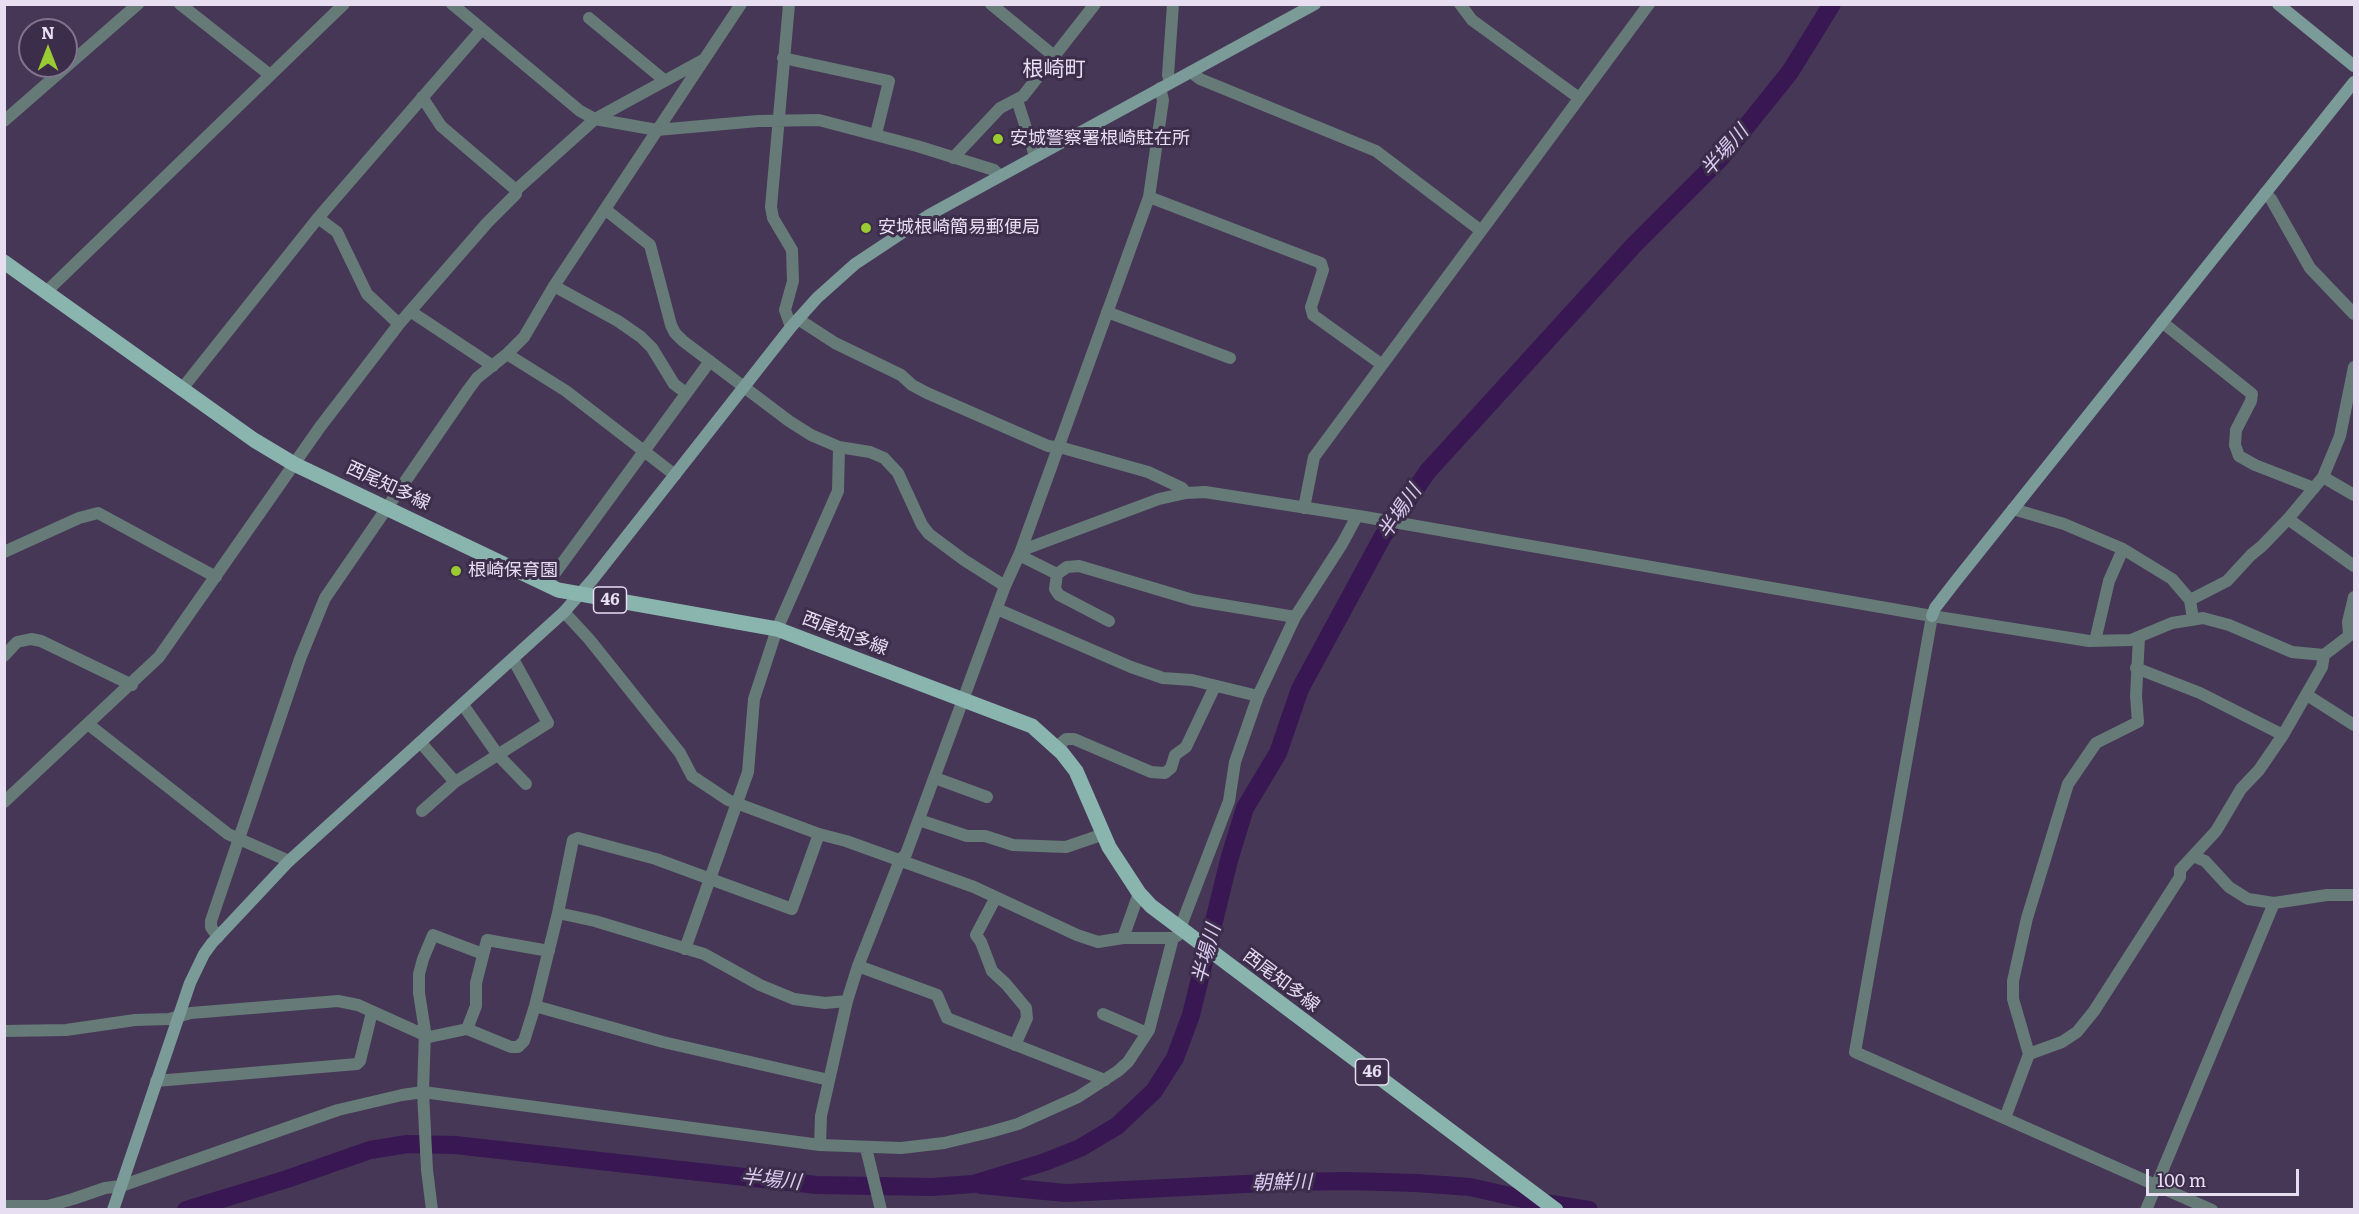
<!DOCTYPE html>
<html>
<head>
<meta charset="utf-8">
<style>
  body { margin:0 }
  #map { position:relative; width:2359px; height:1214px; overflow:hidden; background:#463756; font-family:Literata,serif }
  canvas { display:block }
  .frame { position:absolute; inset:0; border:6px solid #e7def2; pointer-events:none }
  .north { position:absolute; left:18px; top:18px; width:60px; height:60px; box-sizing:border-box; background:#3c2d4b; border:2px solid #80748e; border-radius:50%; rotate:0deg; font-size:16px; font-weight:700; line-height:24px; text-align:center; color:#e7def2 }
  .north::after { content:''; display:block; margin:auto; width:21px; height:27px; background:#9bcb32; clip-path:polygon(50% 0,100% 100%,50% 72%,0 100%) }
  .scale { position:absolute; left:2146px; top:1169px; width:153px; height:27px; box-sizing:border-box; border:3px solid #e7def2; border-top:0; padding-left:8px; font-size:18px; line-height:21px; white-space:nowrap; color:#e7def2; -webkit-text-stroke:4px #3c2d4b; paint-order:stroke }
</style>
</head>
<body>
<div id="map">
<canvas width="2359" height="1214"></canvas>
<div class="frame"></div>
<div class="north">N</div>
<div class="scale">100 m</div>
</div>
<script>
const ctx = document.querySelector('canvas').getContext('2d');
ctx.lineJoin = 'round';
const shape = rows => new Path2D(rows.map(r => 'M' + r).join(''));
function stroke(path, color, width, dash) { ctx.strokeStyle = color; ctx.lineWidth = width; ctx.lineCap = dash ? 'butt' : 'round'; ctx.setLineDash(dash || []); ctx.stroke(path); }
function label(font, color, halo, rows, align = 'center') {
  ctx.font = font + ' Literata,"Noto Sans JP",serif'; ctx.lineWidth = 6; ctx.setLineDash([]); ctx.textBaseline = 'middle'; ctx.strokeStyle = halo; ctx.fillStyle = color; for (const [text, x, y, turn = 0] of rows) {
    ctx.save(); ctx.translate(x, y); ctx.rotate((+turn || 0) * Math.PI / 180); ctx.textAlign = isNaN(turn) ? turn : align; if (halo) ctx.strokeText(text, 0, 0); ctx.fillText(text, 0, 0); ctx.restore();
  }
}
stroke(shape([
  [981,1185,1066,1193,1285,1182,1348,1181,1416,1183,1470,1187,1532,1201,1589,1210],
  [186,1210,287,1179,370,1150,407,1144,455,1145,817,1185,932,1187,973,1184,1045,1162,1080,1148,1117,1126,1154,1091,1175,1058,1191,1015,1229,860,1245,808,1278,753,1300,689,1383,536,1428,471,1634,245,1720,159,1790,72,1832,4]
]), '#381753', 18);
stroke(shape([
  [180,4,270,75],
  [452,4,580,111,595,119,657,130,758,121,819,120,917,146,994,170,1000,176],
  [789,4,771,207,773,218,792,250,793,281,785,310,791,327],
  [991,4,1054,56],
  [1460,4,1472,20,1579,98],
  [589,18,664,80],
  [783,58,889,81,876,134],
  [1191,72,1200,79,1376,151,1480,230],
  [1170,83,1168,75,1173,4],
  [422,97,441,126,516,190],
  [1017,100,1035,156],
  [4,121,138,4],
  [953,158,1000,108,1023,96,1095,4],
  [2265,193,2271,199,2310,268,2354,314],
  [1149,197,1321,263,1323,270,1311,307,1313,315,1381,364],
  [606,210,650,245,671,325,675,333,683,341,789,421,811,435,839,447,870,452,884,458,898,473,922,525,929,534,964,560,1005,586],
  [318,218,337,232,367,294,399,324],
  [554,286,618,321,641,337,652,348,674,384,686,393],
  [46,292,344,4],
  [410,311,493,366],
  [1107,312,1230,358],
  [798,319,835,343,901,375,912,385,927,393,1048,446,1063,448,1148,472,1182,488,1186,493],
  [2162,322,2252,394,2251,401,2236,430,2235,445,2239,456,2255,465,2314,488],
  [507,354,566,391,675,475],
  [181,390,318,218,481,30],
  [2323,477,2354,495],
  [1304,508,1314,457,1317,453,1649,4],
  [2013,509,2064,524,2123,549,2172,579,2190,600],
  [2288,519,2354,566],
  [4,552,79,518,98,513,216,577],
  [1020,553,1028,548,1159,499,1186,493,1205,492,1365,517,1932,616,2089,641,2131,640,2172,623,2203,618,2229,625,2292,652,2324,655,2354,632],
  [1020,553,1023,557,1057,574,1067,567,1079,566,1193,600,1295,617],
  [1057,574,1055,589,1059,595,1109,621],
  [547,584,710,361],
  [997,609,1131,667,1163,678,1192,680,1258,696],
  [564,612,589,639,680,753,692,776,728,800,819,834,846,841,974,887,1077,935,1098,942,1123,938,1173,938],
  [1932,616,1855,1052,2212,1210],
  [2193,619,2190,600,2227,581,2251,555,2262,546,2288,519,2323,477,2340,436,2354,367],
  [2349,635,2348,622,2354,597],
  [2095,641,2109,581,2123,549],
  [4,656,17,642,31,639,41,641,132,685],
  [2136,668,2200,693,2283,735],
  [2307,695,2354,725],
  [463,705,498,755,526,784],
  [88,724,228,834,289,861],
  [421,743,455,782],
  [1057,747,1066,739,1074,739,1151,772,1165,773,1171,768,1175,755,1186,747,1215,686],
  [935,778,987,797],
  [4,802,159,657,320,427,399,324,487,223,516,194,516,190,595,119,703,60],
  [422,811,455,782,548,723,513,659],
  [919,820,967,836,985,836,1013,845,1066,847,1104,834],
  [2193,856,2205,861,2229,887,2248,899,2274,903,2327,895,2354,895],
  [996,897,976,935,981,942,992,971,1006,984,1026,1008,1027,1018,1015,1045],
  [558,913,573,840,578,838,656,859,792,909,819,834],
  [218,937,211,927,211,921,300,659,325,598,468,390,477,378,507,354,524,337,554,286,741,4],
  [1123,938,1139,893],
  [685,949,748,772,754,699,777,629,838,491,839,447],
  [858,966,937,995,947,1018,1105,1080],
  [535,1006,663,1042,829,1080],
  [1103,1014,1147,1033],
  [467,1029,476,1006,476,983,487,940,549,951],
  [4,1031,66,1030,135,1020,169,1019,191,1013,338,1001,358,1005,429,1037,467,1029,511,1047,518,1047,524,1041,535,1006,558,913,595,921,704,954,760,985,794,999,825,1003,847,1001],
  [2029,1054,2062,1042,2077,1032,2094,1011,2180,877,2180,870,2216,831,2241,789,2259,770,2283,735,2322,667,2324,655],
  [156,1081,357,1064,360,1061,372,1012],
  [2005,1118,2029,1054,2013,999,2013,981,2027,918,2068,784,2096,743,2138,722,2136,696,2139,637],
  [820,1145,821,1116,847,1001,858,966,900,860,906,854,1005,586,1020,553,1149,197,1163,100,1160,88],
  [866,1148,881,1210],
  [4,1206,48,1206,73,1199,105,1188,121,1186,338,1110,402,1095,423,1092,820,1145,901,1148,944,1143,990,1132,1018,1124,1078,1097,1118,1071,1128,1062,1149,1030,1173,938,1177,936,1229,801,1235,762,1258,696,1295,617,1342,544,1357,516],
  [432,1210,427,1170,423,1092,425,1031,419,993,419,974,423,959,433,935,483,954],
  [2146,1210,2274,903]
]), '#667a77', 12);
stroke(shape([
  [2278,4,2354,66],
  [1932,616,1935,608,1955,582,2354,82],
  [113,1210,190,983,204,954,212,943,289,861,564,612,593,579,791,327,817,298,855,264,929,215,1315,4]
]), '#7a9b97', 12);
stroke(shape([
  [4,262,254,440,294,464,558,590,777,629,1032,726,1062,753,1076,771,1109,847,1139,893,1151,906,1556,1210]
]), '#8ab4ae', 15);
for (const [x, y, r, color] of [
  [998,139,6,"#9bcb32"],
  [866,228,6,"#9bcb32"],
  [456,571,6,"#9bcb32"]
]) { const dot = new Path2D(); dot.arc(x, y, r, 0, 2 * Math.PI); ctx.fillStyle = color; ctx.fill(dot); stroke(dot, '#3c2d4b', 2); }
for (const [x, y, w] of [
  [610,600,33],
  [1372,1072,33]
]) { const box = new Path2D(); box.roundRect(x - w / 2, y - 13, w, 26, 4.5); ctx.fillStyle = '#3c2d4b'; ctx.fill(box); stroke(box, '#e7def2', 1.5); }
label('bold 16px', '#e7def2', null, [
  ["46",610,600],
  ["46",1372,1072]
]);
label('18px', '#e7def2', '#3c2d4b', [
  ["安城警察署根崎駐在所",1010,139],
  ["安城根崎簡易郵便局",878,228],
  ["根崎保育園",468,571]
], 'left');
label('18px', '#e7def2', '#3c2d4b', [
  ["西尾知多線",388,486,25],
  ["西尾知多線",845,634,21],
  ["西尾知多線",1281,981,37]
]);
label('italic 20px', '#dccbf1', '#3c2d4b', [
  ["半場川",1725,151,-49],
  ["半場川",1400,512,-56],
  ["半場川",1207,954,-75],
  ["半場川",771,1180,6],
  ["朝鮮川",1282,1183,-1]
]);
label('21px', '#e7def2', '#3c2d4b', [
  ["根崎町",1054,70]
]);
</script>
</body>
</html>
